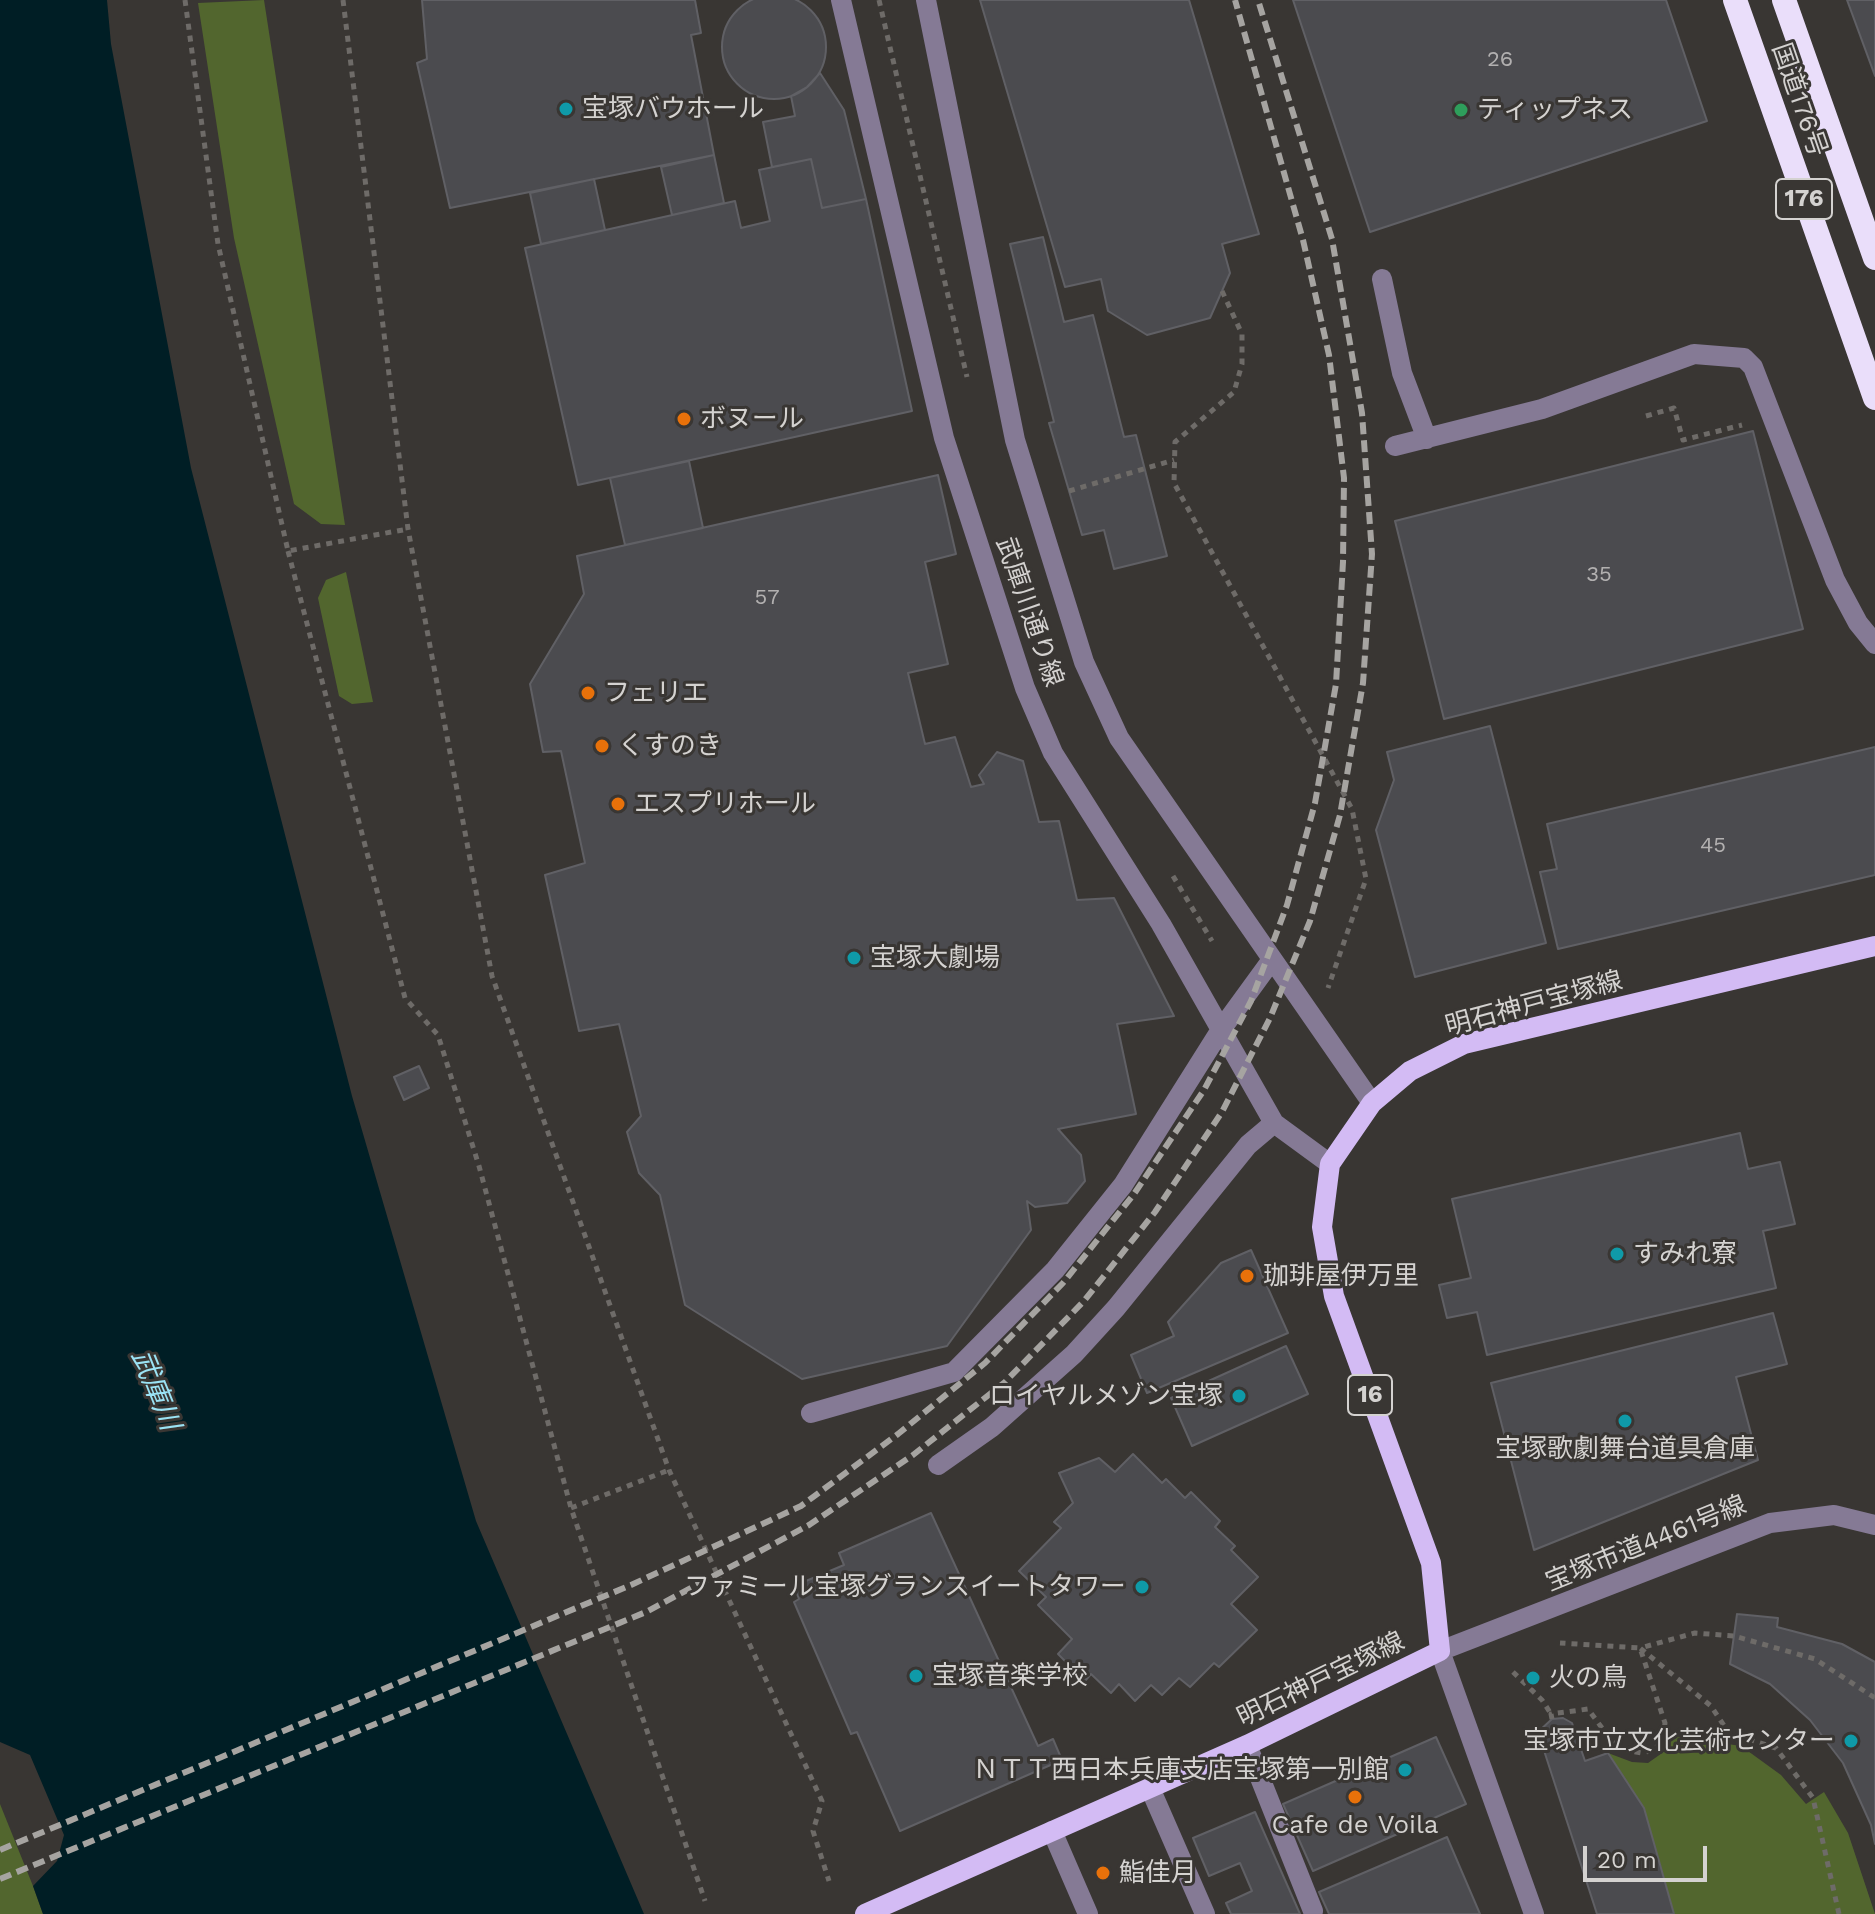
<!DOCTYPE html>
<html>
<head>
<meta charset="utf-8">
<style>
  body { margin:0 }
  #map { position:relative; width:1875px; height:1914px; overflow:hidden; background:#393633; font-family:"Work Sans",sans-serif }
  canvas { display:block }
  .scale { position:absolute; left:1583px; top:1846px; width:124px; height:36px; box-sizing:border-box; border:4px solid #d4d2d0; border-top:0; padding-left:10px; font-size:24px; line-height:28px; white-space:nowrap; color:#d4d2d0; -webkit-text-stroke:6px #393633; paint-order:stroke }
</style>
</head>
<body>
<div id="map">
<canvas width="1875" height="1914"></canvas>
<div class="scale">20 m</div>
</div>
<script>
const ctx = document.querySelector('canvas').getContext('2d');
ctx.lineJoin = 'round';
function fillPath(path, color) { ctx.fillStyle = color; ctx.fill(path, 'evenodd'); }
const shape = rows => new Path2D(rows.map(r => 'M' + r).join(''));
function stroke(path, color, width, dash) { ctx.strokeStyle = color; ctx.lineWidth = width; ctx.lineCap = dash ? 'butt' : 'round'; ctx.setLineDash(dash || []); ctx.stroke(path); }
function label(font, color, halo, rows, align = 'center') {
  ctx.font = font + ' "Work Sans","Noto Sans JP",sans-serif'; ctx.lineWidth = 6; ctx.setLineDash([]); ctx.textBaseline = 'middle'; ctx.strokeStyle = halo; ctx.fillStyle = color; for (const [text, x, y, turn = 0] of rows) {
    ctx.save(); ctx.translate(x, y); ctx.rotate((+turn || 0) * Math.PI / 180); ctx.textAlign = isNaN(turn) ? turn : align; if (halo) ctx.strokeText(text, 0, 0); ctx.fillText(text, 0, 0); ctx.restore();
  }
}
fillPath(shape([
  [264,0,345,525,321,524,294,504,234,238,198,3],
  [346,572,373,702,352,704,339,696,318,598,326,580],
  [1673,1736,1741,1746,1781,1775,1806,1804,1824,1792,1848,1833,1875,1914,1674,1914,1644,1808,1608,1753,1632,1762,1648,1763,1665,1751],
  [0,1804,33,1886,43,1914,0,1914]
]), '#52662e');
fillPath(shape([
  [0,0,107,0,111,44,191,468,352,1096,476,1521,644,1914,43,1914,33,1886,57,1861,64,1835,30,1755,0,1742]
]), '#001e25');
const building = shape([
  '722 47a52 52 0 1 1 104 0a52 52 0 1 1-104 0Z',
  [422,0,695,0,701,33,691,35,714,155,450,208,417,63,427,59,422,0],
  [980,0,1189,0,1259,234,1222,244,1230,273,1210,318,1147,335,1108,311,1101,279,1065,287,980,0],
  [1293,0,1666,0,1707,121,1370,232,1293,0],
  [1847,0,1875,0,1875,76,1847,0],
  [820,73,844,110,866,199,822,208,811,159,772,167,763,122,795,116,791,96,807,87,820,73],
  [714,155,724,203,672,215,661,167,714,155],
  [811,159,822,208,866,199,912,411,578,485,525,248,735,201,741,228,770,221,759,170,811,159],
  [594,179,605,230,541,244,530,193,594,179],
  [1043,237,1064,322,1093,315,1124,437,1136,435,1167,556,1114,569,1104,530,1082,535,1049,423,1054,422,1010,244,1043,237],
  [1753,431,1803,629,1444,719,1395,521,1753,431],
  [689,461,703,528,625,545,610,478,689,461],
  [938,475,956,554,925,562,948,664,908,673,925,744,955,737,971,787,984,784,979,775,997,752,1023,761,1039,822,1059,821,1077,900,1114,898,1174,1016,1117,1024,1136,1114,1058,1129,1081,1155,1085,1181,1067,1203,1035,1207,1027,1201,1031,1230,947,1346,802,1379,685,1305,660,1195,639,1173,627,1132,641,1116,619,1024,579,1031,545,875,585,863,561,751,543,752,530,684,584,594,577,556,938,475],
  [1490,726,1546,943,1415,977,1376,830,1394,780,1387,752,1490,726],
  [1875,747,1875,875,1558,949,1540,872,1557,869,1547,824,1875,747],
  [419,1066,429,1088,404,1100,394,1077,419,1066],
  [1740,1133,1748,1169,1780,1162,1795,1224,1763,1231,1776,1288,1487,1355,1477,1312,1447,1318,1439,1285,1471,1278,1452,1199,1740,1133],
  [1251,1250,1288,1333,1147,1393,1131,1355,1174,1336,1168,1322,1221,1263,1251,1250],
  [1773,1313,1787,1364,1736,1377,1758,1460,1534,1550,1491,1383,1773,1313],
  [1286,1346,1308,1394,1192,1446,1171,1398,1286,1346],
  [1133,1454,1162,1483,1166,1479,1185,1498,1191,1492,1220,1521,1215,1527,1235,1546,1231,1550,1258,1577,1231,1604,1257,1630,1219,1667,1214,1663,1190,1687,1179,1678,1162,1695,1151,1685,1135,1701,1119,1684,1111,1693,1091,1674,1085,1681,1058,1654,1072,1639,1038,1605,1046,1597,1019,1571,1061,1528,1054,1522,1073,1503,1059,1473,1099,1458,1115,1472,1133,1454],
  [931,1513,1038,1746,1053,1739,1062,1760,900,1831,857,1732,851,1734,794,1602,799,1599,794,1586,844,1565,839,1553,931,1513],
  [1737,1614,1778,1618,1777,1627,1842,1644,1875,1662,1875,1844,1871,1825,1843,1763,1810,1720,1770,1684,1730,1664,1737,1614],
  [1563,1718,1572,1723,1585,1761,1608,1753,1644,1808,1674,1914,1597,1914,1538,1732,1552,1719,1563,1718],
  [1436,1737,1466,1804,1313,1871,1283,1804,1436,1737],
  [1255,1812,1300,1914,1231,1914,1226,1903,1252,1891,1240,1863,1209,1876,1193,1838,1255,1812],
  [1447,1837,1480,1914,1329,1914,1319,1892,1447,1837]
]);
fillPath(building, '#4b4b4f');
stroke(building, '#606065', 2);
stroke(shape([
  [185,0,218,244,288,551,408,529],
  [343,0,408,529,492,976,669,1470,822,1801,813,1831,829,1881],
  [879,0,967,377],
  [1222,291,1242,334,1242,364,1234,392,1175,442,1174,483,1352,809,1366,879,1328,988],
  [1646,416,1674,408,1683,440,1742,425],
  [1069,491,1174,460],
  [288,551,405,998,438,1035,479,1166,571,1508,705,1901],
  [1173,876,1212,941],
  [571,1508,669,1470],
  [1513,1672,1542,1700,1551,1714],
  [1552,1719,1551,1714,1588,1709,1608,1736,1624,1750,1642,1753,1654,1750,1663,1739,1665,1723,1640,1648,1560,1643],
  [1839,1914,1813,1798,1776,1748,1729,1733,1711,1706,1640,1648,1695,1633,1734,1636,1815,1659,1875,1698]
]), '#6e6b68', 5, [6, 6]);
stroke(shape([
  [841,0,944,438,1025,688,1053,753,1161,924,1274,1123,1330,1164],
  [926,0,1015,440,1084,662,1119,738,1372,1103],
  [1382,279,1402,373,1427,439],
  [1395,446,1542,409,1694,354,1744,358,1753,367,1835,580,1858,623,1875,644],
  [811,1413,954,1372,1055,1270,1123,1185,1220,1031,1271,961],
  [938,1465,992,1427,1074,1354,1116,1308,1248,1145,1274,1123],
  [1247,1745,1313,1911],
  [1150,1788,1205,1914],
  [1052,1831,1088,1914],
  [1534,1914,1440,1651,1770,1523,1834,1515,1875,1525]
]), '#857a95', 20);
stroke(shape([
  [865,1914,1247,1745,1440,1651,1431,1563,1334,1296,1322,1227,1330,1164,1372,1103,1410,1071,1464,1044,1875,946]
]), '#d3bbf4', 20);
stroke(shape([
  [1735,0,1875,398],
  [1784,0,1875,258]
]), '#eadefa', 24);
stroke(shape([
  [0,1850,631,1585,801,1506,898,1434,985,1363,1063,1283,1134,1194,1204,1090,1251,1001,1287,905,1315,803,1336,684,1343,562,1344,478,1329,355,1303,240,1235,0],
  [0,1879,646,1612,809,1525,913,1455,1005,1382,1084,1301,1155,1212,1222,1112,1270,1018,1310,921,1340,815,1363,683,1372,554,1362,413,1332,239,1258,0]
]), '#a6a4a1', 6, [12, 6]);
for (const [x, y, r, color] of [
  [566,109,8,"#0f9aa8"],
  [1461,110,8,"#2e9e5b"],
  [684,419,8,"#e8710a"],
  [588,693,8,"#e8710a"],
  [602,746,8,"#e8710a"],
  [618,804,8,"#e8710a"],
  [854,958,8,"#0f9aa8"],
  [1617,1254,8,"#0f9aa8"],
  [1247,1276,8,"#e8710a"],
  [1239,1396,8,"#0f9aa8"],
  [1625,1421,8,"#0f9aa8"],
  [1142,1587,8,"#0f9aa8"],
  [916,1676,8,"#0f9aa8"],
  [1533,1678,8,"#0f9aa8"],
  [1851,1741,8,"#0f9aa8"],
  [1405,1770,8,"#0f9aa8"],
  [1355,1797,8,"#e8710a"],
  [1103,1873,8,"#e8710a"]
]) { const dot = new Path2D(); dot.arc(x, y, r, 0, 2 * Math.PI); ctx.fillStyle = color; ctx.fill(dot); stroke(dot, '#393633', 3); }
label('22px', '#b2b0b0', null, [
  ["26",1500,60],
  ["35",1599,575],
  ["57",767,598],
  ["45",1713,846]
]);
for (const [x, y, w] of [
  [1804,199,56],
  [1370,1395,44]
]) { const box = new Path2D(); box.roundRect(x - w / 2, y - 20, w, 40, 6); ctx.fillStyle = '#393633'; ctx.fill(box); stroke(box, '#d4d2d0', 2); }
label('bold 24px', '#d4d2d0', null, [
  ["176",1804,199],
  ["16",1370,1395]
]);
label('26px', '#d4d2d0', '#393633', [
  ["国道176号",1799,100,71],
  ["武庫川通り線",1029,612,71],
  ["明石神戸宝塚線",1534,1004,-15],
  ["宝塚市道4461号線",1646,1544,-22],
  ["明石神戸宝塚線",1321,1680,-26]
]);
label('26px', '#d4d2d0', '#393633', [
  ["宝塚バウホール",582,109],
  ["ティップネス",1477,110],
  ["ボヌール",700,419],
  ["フェリエ",604,693],
  ["くすのき",618,746],
  ["エスプリホール",634,804],
  ["宝塚大劇場",870,958],
  ["すみれ寮",1633,1254],
  ["珈琲屋伊万里",1263,1276],
  ["ロイヤルメゾン宝塚",1223,1396,"right"],
  ["宝塚歌劇舞台道具倉庫",1625,1449,"center"],
  ["ファミール宝塚グランスイートタワー",1126,1587,"right"],
  ["宝塚音楽学校",932,1676],
  ["火の鳥",1549,1678],
  ["宝塚市立文化芸術センター",1835,1741,"right"],
  ["ＮＴＴ西日本兵庫支店宝塚第一別館",1389,1770,"right"],
  ["Cafe de Voila",1355,1825,"center"],
  ["鮨佳月",1119,1873]
], 'left');
label('italic 28px', '#9be3f5', '#393633', [
  ["武庫川",155,1390,68]
]);
</script>
</body>
</html>
